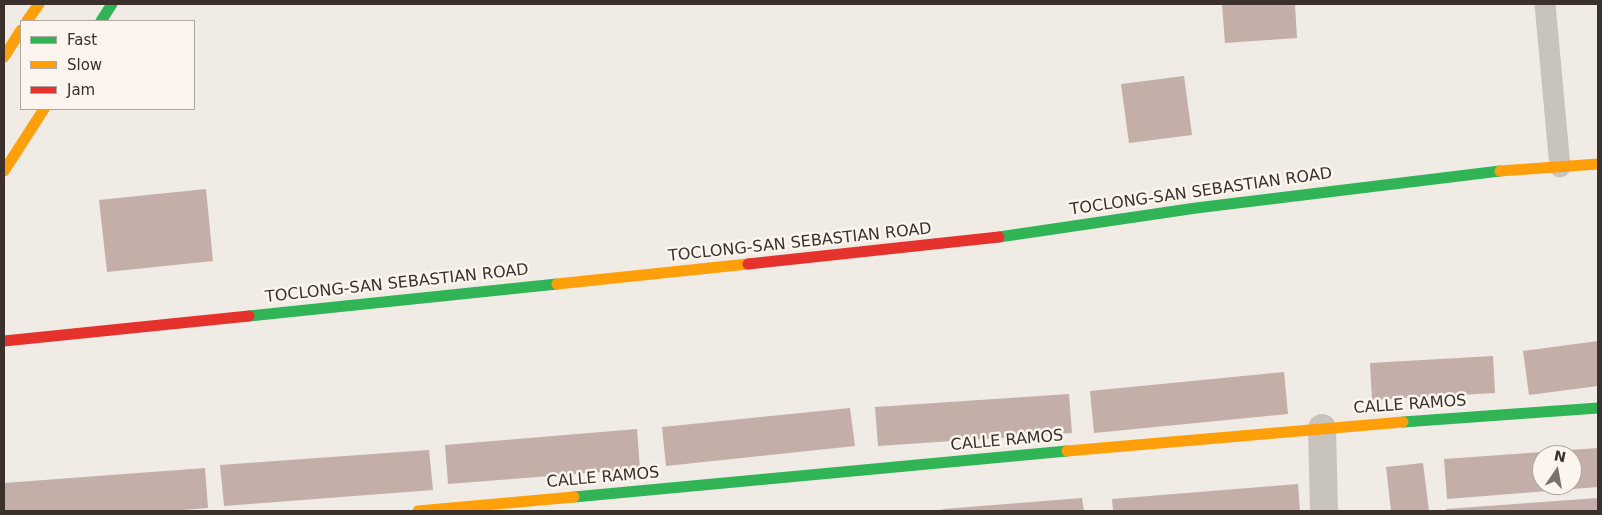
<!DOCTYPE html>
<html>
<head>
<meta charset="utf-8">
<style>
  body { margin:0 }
  #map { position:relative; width:1602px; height:515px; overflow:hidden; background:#f0ebe5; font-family:"DejaVu Sans",sans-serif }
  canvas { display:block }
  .frame { position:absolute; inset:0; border:5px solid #3b302b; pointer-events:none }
  .legend { position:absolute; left:20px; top:20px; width:175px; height:90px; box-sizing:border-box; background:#fbf5ee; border:1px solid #aea6a0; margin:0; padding:6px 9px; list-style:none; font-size:15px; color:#3b302b }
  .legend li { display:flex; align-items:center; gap:10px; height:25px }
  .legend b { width:25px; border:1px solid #aea6a0 }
  .north { position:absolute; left:1532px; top:445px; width:50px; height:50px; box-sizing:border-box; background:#fbf5ee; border:1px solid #aea6a0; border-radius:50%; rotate:12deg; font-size:14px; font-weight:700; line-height:20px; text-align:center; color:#3b302b }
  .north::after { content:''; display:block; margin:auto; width:18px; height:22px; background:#7a716c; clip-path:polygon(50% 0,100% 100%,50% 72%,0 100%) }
</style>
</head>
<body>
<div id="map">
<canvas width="1602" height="515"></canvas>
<div class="frame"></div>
<ul class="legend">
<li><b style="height:6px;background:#30b455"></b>Fast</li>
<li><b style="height:6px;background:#ff9f0a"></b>Slow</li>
<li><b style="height:6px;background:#e5322d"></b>Jam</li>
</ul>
<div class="north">N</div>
</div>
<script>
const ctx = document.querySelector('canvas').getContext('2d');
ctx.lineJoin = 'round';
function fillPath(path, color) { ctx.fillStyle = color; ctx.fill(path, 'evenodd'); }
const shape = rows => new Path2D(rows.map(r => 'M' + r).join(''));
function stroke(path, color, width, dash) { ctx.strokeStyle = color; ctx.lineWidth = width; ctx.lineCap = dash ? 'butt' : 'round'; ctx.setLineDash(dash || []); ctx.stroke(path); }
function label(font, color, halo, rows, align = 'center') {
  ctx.font = font + ' "DejaVu Sans",sans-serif'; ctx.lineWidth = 5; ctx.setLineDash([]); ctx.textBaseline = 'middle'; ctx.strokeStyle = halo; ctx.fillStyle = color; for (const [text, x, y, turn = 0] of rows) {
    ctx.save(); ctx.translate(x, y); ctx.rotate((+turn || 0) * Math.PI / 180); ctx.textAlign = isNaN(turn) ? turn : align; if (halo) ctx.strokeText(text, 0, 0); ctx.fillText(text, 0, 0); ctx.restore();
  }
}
fillPath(shape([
  [1222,4,1295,4,1297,38,1225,43],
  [1184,76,1192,135,1129,143,1121,84],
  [206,189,213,261,107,272,99,200],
  [1598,341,1598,386,1529,395,1523,351],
  [1493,356,1495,393,1372,400,1370,363],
  [1284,372,1288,414,1094,433,1090,391],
  [1069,394,1072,433,878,446,875,407],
  [850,408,855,446,666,466,662,427],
  [637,429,640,469,448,484,445,445],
  [1598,448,1598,487,1447,499,1444,459],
  [1542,455,1572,455,1572,485,1542,485],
  [429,450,433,490,224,506,220,465],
  [1423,463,1429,511,1391,511,1386,467],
  [205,468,208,508,170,511,4,511,4,483],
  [1298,484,1300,511,1113,511,1112,499],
  [1082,498,1084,511,935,511,944,509],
  [1598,498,1598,511,1446,511,1446,509]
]), '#c3afa7');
stroke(shape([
  [1545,4,1560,167]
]), '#c9c3be', 21);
stroke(shape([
  [1322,428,1324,511]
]), '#c9c3be', 28);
stroke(shape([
  [101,21,112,4],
  [999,237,1196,208,1500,171],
  [249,316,557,284],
  [1403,422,1598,408],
  [574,497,1067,451]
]), '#30b455', 11);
stroke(shape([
  [27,21,39,4],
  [4,57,21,30],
  [4,171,44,109],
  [1500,171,1598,164],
  [557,284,748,264],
  [1067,451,1403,422],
  [418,511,574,497]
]), '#ff9f0a', 11);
stroke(shape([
  [748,264,999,237],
  [4,341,249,316]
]), '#e5322d', 11);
label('16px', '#3b302b', '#fbf5ee', [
  ["TOCLONG-SAN SEBASTIAN ROAD",1201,192,-8],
  ["TOCLONG-SAN SEBASTIAN ROAD",800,243,-6],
  ["TOCLONG-SAN SEBASTIAN ROAD",397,284,-6],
  ["CALLE RAMOS",1410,405,-4],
  ["CALLE RAMOS",1007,441,-5],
  ["CALLE RAMOS",603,478,-5]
]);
</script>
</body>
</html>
